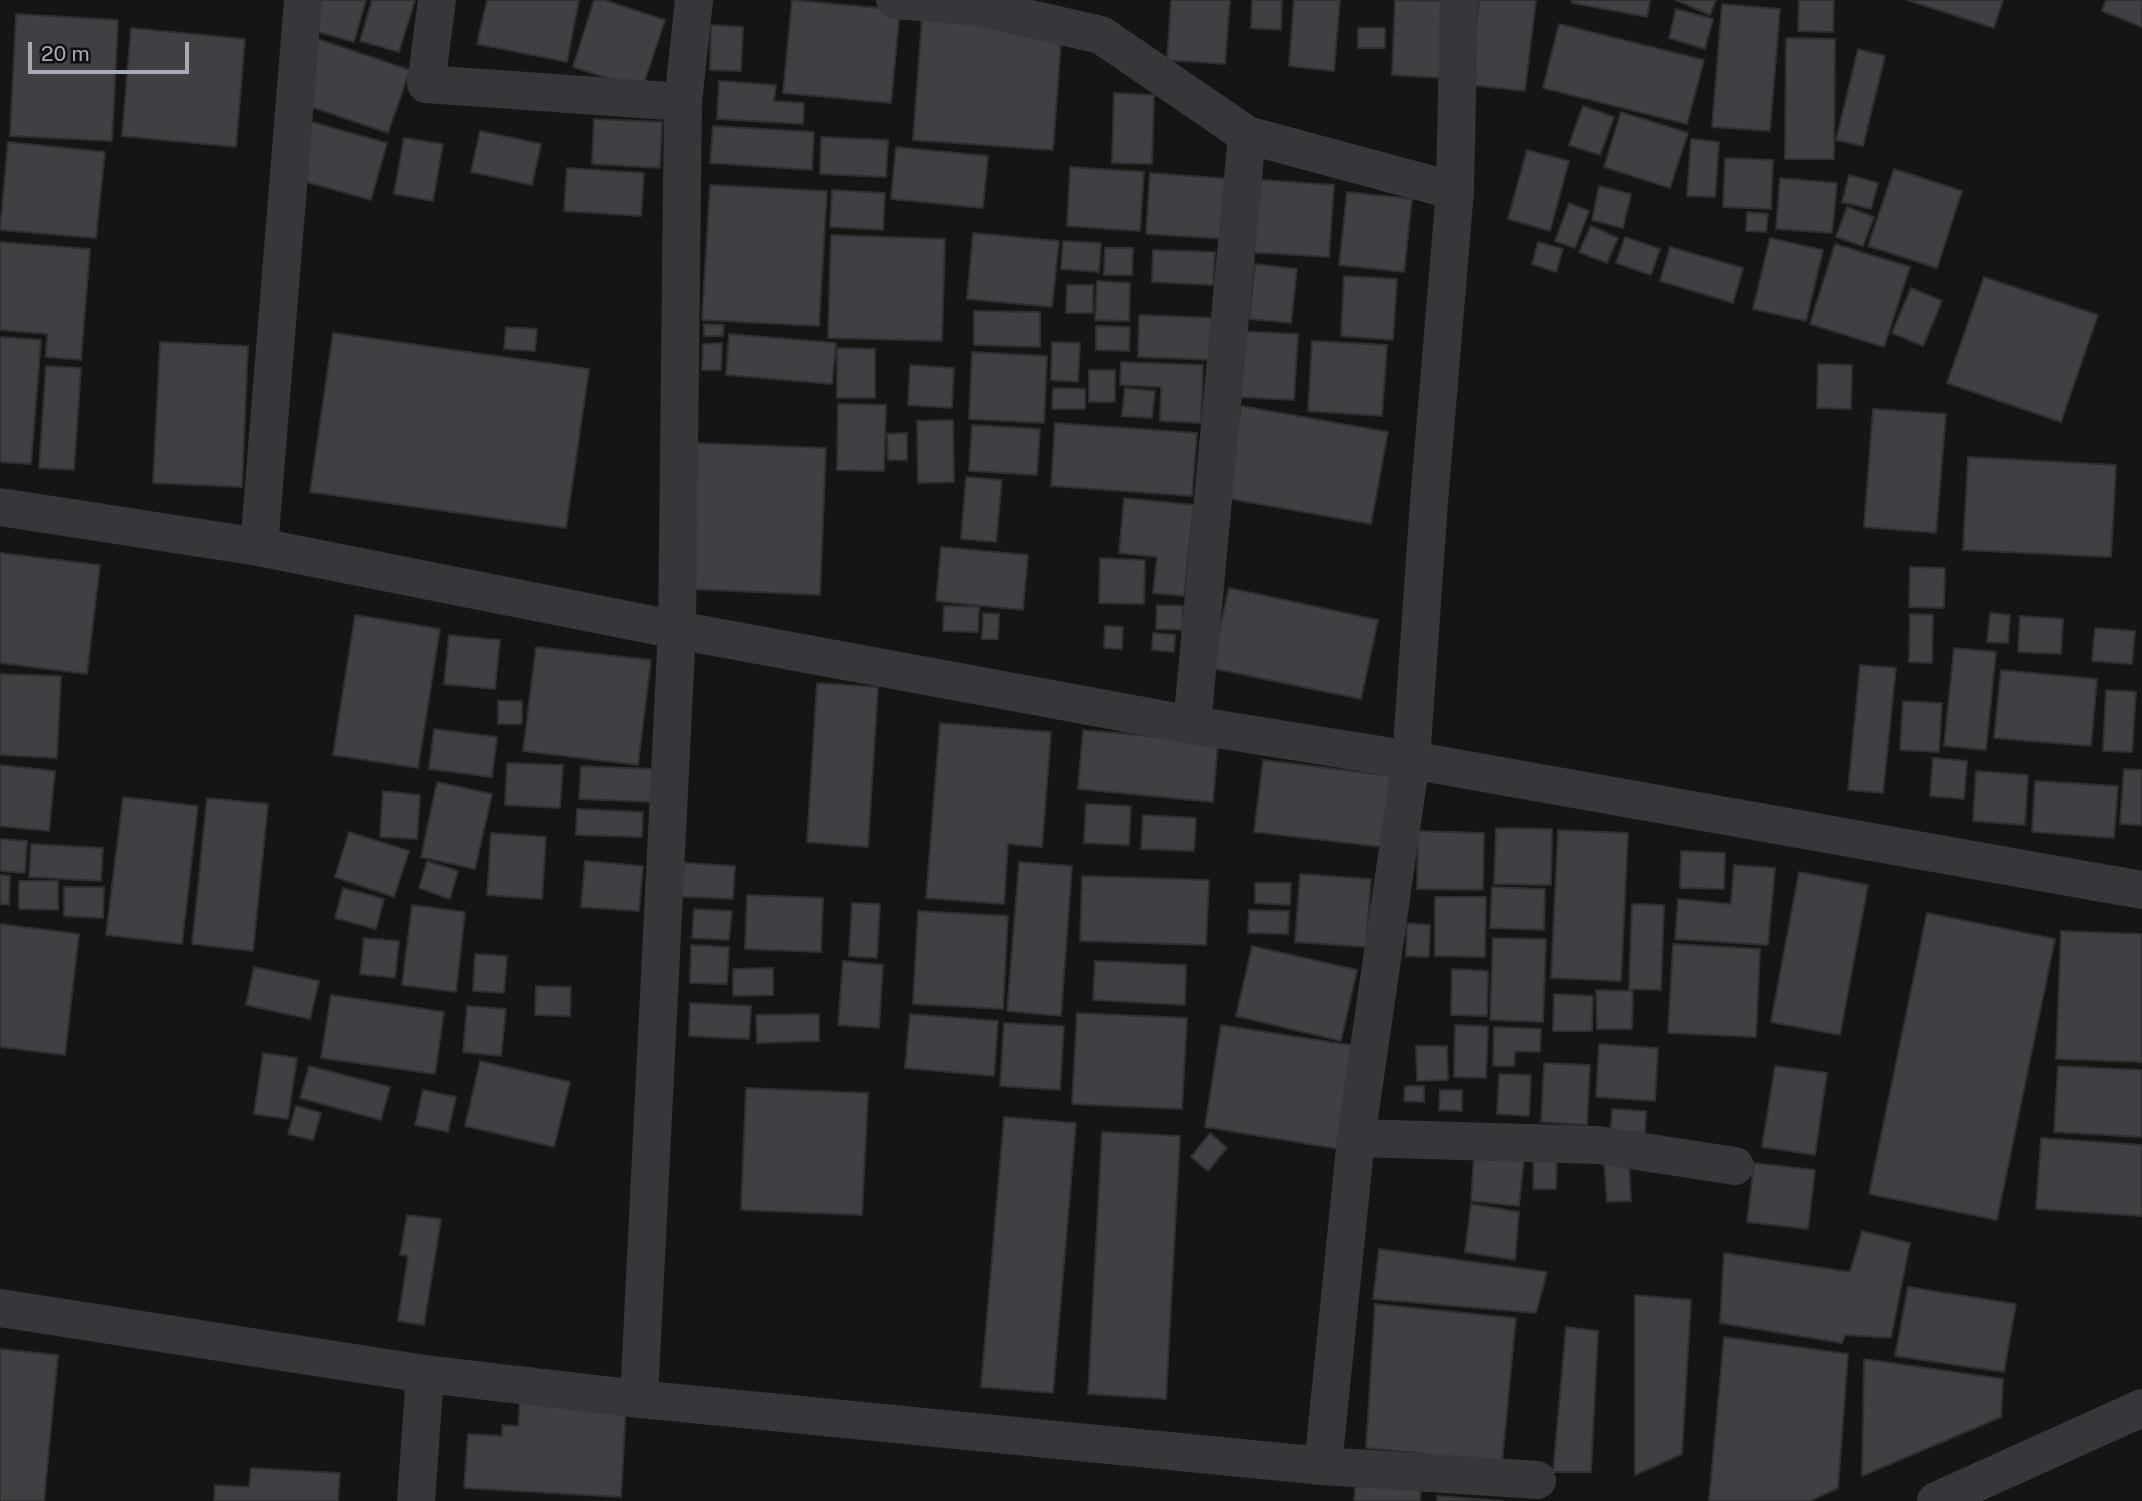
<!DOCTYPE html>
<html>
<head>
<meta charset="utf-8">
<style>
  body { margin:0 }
  #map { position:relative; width:2142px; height:1501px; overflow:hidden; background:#151516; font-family:"Public Sans",sans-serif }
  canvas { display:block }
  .scale { position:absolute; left:28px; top:42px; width:161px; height:32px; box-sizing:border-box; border:4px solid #a7abb6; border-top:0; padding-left:9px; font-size:21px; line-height:24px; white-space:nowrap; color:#a7abb6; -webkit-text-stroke:5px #101011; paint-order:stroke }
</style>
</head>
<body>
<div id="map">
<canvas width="2142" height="1501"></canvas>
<div class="scale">20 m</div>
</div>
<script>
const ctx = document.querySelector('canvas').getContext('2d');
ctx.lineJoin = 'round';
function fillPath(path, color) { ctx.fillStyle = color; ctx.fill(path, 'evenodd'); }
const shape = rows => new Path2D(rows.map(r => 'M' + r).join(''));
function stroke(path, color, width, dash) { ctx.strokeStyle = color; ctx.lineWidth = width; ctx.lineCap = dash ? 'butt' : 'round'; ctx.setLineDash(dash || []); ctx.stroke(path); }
const building = shape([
  [317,0,366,0,354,42,308,29,317,0],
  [372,0,415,0,399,52,360,41,372,0],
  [487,0,579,0,567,62,477,44,487,0],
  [594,0,604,0,665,20,642,89,573,67,594,0],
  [792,0,900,10,891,103,783,93,792,0],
  [1171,0,1230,0,1225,64,1167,60,1171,0],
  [1252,0,1282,0,1281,30,1251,28,1252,0],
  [1294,0,1340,0,1334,71,1289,66,1294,0],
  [1395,0,1446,1,1442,78,1392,75,1395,0],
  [1479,0,1536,0,1525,91,1470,85,1479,0],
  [1572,0,1650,0,1647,17,1572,3,1572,0],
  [1676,0,1716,0,1710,15,1676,0],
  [1799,0,1834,0,1833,32,1798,31,1799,0],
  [1907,0,2003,0,1994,28,1907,0],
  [2106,0,2142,0,2142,27,2102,11,2106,0],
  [1722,4,1780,9,1770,131,1712,127,1722,4],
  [1676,9,1713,19,1705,49,1669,38,1676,9],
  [16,14,118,20,112,141,10,136,16,14],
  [922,18,1062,28,1053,150,913,140,922,18],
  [1559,24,1704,60,1687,124,1543,88,1559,24],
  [711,25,743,27,741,71,710,70,711,25],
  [131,28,245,39,236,147,122,136,131,28],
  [1358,28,1385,28,1385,48,1358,48,1358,28],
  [1786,38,1835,39,1834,159,1785,159,1786,38],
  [318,39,410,70,388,133,297,102,318,39],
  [1858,49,1885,56,1863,146,1836,140,1858,49],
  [719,81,776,85,774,101,804,103,803,124,717,119,719,81],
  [1114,93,1154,95,1152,164,1112,163,1114,93],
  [1583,106,1614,117,1600,155,1569,145,1583,106],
  [1621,112,1688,133,1670,188,1604,167,1621,112],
  [594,119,662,122,660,168,592,164,594,119],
  [308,121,387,143,371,200,292,178,308,121],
  [713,126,814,132,812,170,710,163,713,126],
  [480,131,541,144,532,185,471,172,480,131],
  [821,137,888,140,886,177,820,174,821,137],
  [404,138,443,144,433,201,394,194,404,138],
  [1691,139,1719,142,1715,197,1687,196,1691,139],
  [8,142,105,152,96,238,0,230,8,142],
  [896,147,988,156,983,208,891,199,896,147],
  [1527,150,1569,161,1550,231,1508,219,1527,150],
  [1725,158,1773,160,1771,209,1723,207,1725,158],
  [1070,167,1144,172,1140,231,1067,226,1070,167],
  [567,168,644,173,641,216,564,211,567,168],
  [1894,169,1962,191,1937,268,1868,246,1894,169],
  [1150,173,1232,179,1228,239,1146,234,1150,173],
  [1849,175,1878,183,1871,209,1842,202,1849,175],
  [1780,178,1837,183,1832,233,1776,229,1780,178],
  [1251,179,1334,185,1329,257,1246,252,1251,179],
  [710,185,827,191,819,326,702,320,710,185],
  [1599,186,1631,194,1623,228,1592,220,1599,186],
  [832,190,885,193,883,230,830,227,832,190],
  [1347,192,1412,199,1404,272,1339,265,1347,192],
  [1569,203,1589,211,1575,248,1555,241,1569,203],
  [1847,207,1874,217,1863,246,1836,237,1847,207],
  [1747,212,1768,214,1766,232,1746,231,1747,212],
  [1591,226,1618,238,1607,263,1579,252,1591,226],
  [973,233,1059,241,1052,307,967,299,973,233],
  [831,235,945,239,942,341,828,338,831,235],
  [1625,237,1660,249,1651,275,1616,263,1625,237],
  [1770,238,1823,250,1806,321,1753,309,1770,238],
  [1063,241,1101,243,1099,272,1061,269,1063,241],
  [0,242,90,249,81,360,46,357,47,334,0,330,0,242],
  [1538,242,1563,249,1556,272,1532,264,1538,242],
  [1835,244,1910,267,1884,347,1810,324,1835,244],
  [1670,247,1743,268,1733,303,1660,281,1670,247],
  [1105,248,1133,248,1132,275,1104,275,1105,248],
  [1153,250,1215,252,1213,285,1152,282,1153,250],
  [1255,264,1297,269,1291,323,1249,319,1255,264],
  [1344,276,1397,279,1393,340,1341,336,1344,276],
  [1984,277,2098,315,2061,422,1947,383,1984,277],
  [1097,281,1130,283,1129,321,1095,320,1097,281],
  [1067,285,1093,285,1093,313,1066,313,1067,285],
  [1911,288,1942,301,1923,346,1892,333,1911,288],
  [974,311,1040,312,1040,347,974,345,974,311],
  [1139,315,1216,318,1215,360,1138,357,1139,315],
  [704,324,724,325,723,336,704,336,704,324],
  [1096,326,1130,327,1129,351,1096,350,1096,326],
  [506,327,537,329,535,351,504,349,506,327],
  [1240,331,1298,334,1294,400,1236,397,1240,331],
  [333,333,589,369,566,528,310,492,333,333],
  [729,334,836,343,832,384,726,375,729,334],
  [0,337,41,340,31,464,0,462,0,337],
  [1312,341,1387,345,1382,416,1308,411,1312,341],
  [160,342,248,346,242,487,153,483,160,342],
  [1052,342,1080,343,1078,382,1051,380,1052,342],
  [722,343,721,370,702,370,703,344,722,343],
  [837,348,875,349,875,398,837,398,837,348],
  [972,352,1047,356,1044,423,969,419,972,352],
  [1121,362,1203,365,1201,423,1160,421,1161,387,1120,385,1121,362],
  [1818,364,1852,365,1851,409,1817,408,1818,364],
  [910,365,954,368,952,408,908,405,910,365],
  [46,366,81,368,74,470,39,468,46,366],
  [1089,370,1115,370,1115,402,1089,402,1089,370],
  [1053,388,1085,389,1085,409,1052,409,1053,388],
  [1125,388,1155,391,1152,418,1122,416,1125,388],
  [838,404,886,405,884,471,837,470,838,404],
  [1241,406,1388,432,1371,524,1225,498,1241,406],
  [1873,409,1946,414,1936,533,1864,527,1873,409],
  [953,420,954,482,918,483,917,421,953,420],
  [1055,423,1197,433,1192,496,1051,486,1055,423],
  [972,425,1040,429,1037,475,969,471,972,425],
  [907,433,907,460,888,460,887,434,907,433],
  [694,443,826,448,820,595,688,589,694,443],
  [1968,457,2116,465,2111,557,1963,550,1968,457],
  [966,477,1002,480,996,542,961,539,966,477],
  [1124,498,1194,505,1184,596,1153,593,1157,557,1119,553,1124,498],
  [941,547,1028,555,1023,610,936,601,941,547],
  [0,553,100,565,87,674,0,663,0,553],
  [1100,558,1145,560,1144,604,1099,603,1100,558],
  [1910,567,1945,568,1944,608,1909,607,1910,567],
  [1229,588,1378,620,1361,699,1211,668,1229,588],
  [1157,605,1183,606,1182,630,1156,629,1157,605],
  [944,606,979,607,978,632,943,631,944,606],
  [983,613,999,614,998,639,982,639,983,613],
  [1990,613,2010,615,2008,643,1987,642,1990,613],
  [1910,614,1933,615,1932,663,1909,662,1910,614],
  [355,615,440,629,418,768,333,755,355,615],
  [2020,616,2063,619,2061,654,2018,652,2020,616],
  [1105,626,1123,627,1122,649,1104,648,1105,626],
  [2095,628,2135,631,2132,664,2092,661,2095,628],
  [1153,633,1175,635,1174,652,1152,650,1153,633],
  [449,635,500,640,495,689,444,684,449,635],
  [536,647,651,660,638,765,523,751,536,647],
  [1954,648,1996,652,1986,750,1944,746,1954,648],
  [1860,665,1896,668,1883,793,1848,790,1860,665],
  [2001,670,2097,679,2091,746,1994,738,2001,670],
  [0,674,61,676,57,758,0,755,0,674],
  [817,683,878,687,868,847,807,842,817,683],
  [2106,690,2136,692,2132,752,2103,751,2106,690],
  [498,701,522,701,522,724,498,724,498,701],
  [1903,701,1942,703,1939,752,1900,750,1903,701],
  [940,723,1051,732,1042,847,1008,844,1004,904,926,898,940,723],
  [434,729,497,737,492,777,429,769,434,729],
  [1083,730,1218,742,1213,802,1078,789,1083,730],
  [1933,758,1967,761,1964,799,1930,796,1933,758],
  [1263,760,1392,776,1383,847,1254,832,1263,760],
  [507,763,563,765,560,808,505,805,507,763],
  [0,765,55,771,49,831,0,826,0,765],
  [581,766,653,769,652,802,579,799,581,766],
  [2124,769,2142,770,2142,825,2120,824,2124,769],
  [1976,771,2028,775,2025,825,1973,821,1976,771],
  [2035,781,2118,786,2114,838,2032,832,2035,781],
  [437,782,492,794,475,869,421,857,437,782],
  [383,791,420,795,417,839,380,837,383,791],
  [123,797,198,806,182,944,106,935,123,797],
  [207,798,268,804,253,951,192,944,207,798],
  [1086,804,1131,806,1129,845,1084,843,1086,804],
  [577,809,643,812,642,837,576,835,577,809],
  [1143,815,1196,818,1194,851,1141,849,1143,815],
  [1496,828,1552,829,1551,885,1494,884,1496,828],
  [1558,830,1628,833,1621,981,1551,978,1558,830],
  [1418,831,1484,833,1483,890,1417,889,1418,831],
  [349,832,409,851,394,897,335,877,349,832],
  [491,833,546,837,542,899,487,895,491,833],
  [0,839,27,841,25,873,0,871,0,839],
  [31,844,103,848,101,881,29,877,31,844],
  [1681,851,1725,853,1724,889,1680,888,1681,851],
  [427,861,458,871,450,899,419,888,427,861],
  [585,861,643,866,639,911,581,907,585,861],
  [673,862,735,866,733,899,671,896,673,862],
  [1019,862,1072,866,1061,1016,1007,1011,1019,862],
  [1734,865,1775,868,1768,945,1675,939,1678,899,1731,904,1734,865],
  [1799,872,1868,885,1840,1035,1771,1022,1799,872],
  [1300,874,1371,879,1366,947,1295,942,1300,874],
  [0,875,10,876,9,905,0,904,0,875],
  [1082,876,1209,880,1206,945,1080,941,1082,876],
  [19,881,58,881,58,910,19,909,19,881],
  [1255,883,1291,883,1290,905,1255,903,1255,883],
  [64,887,104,887,103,918,64,916,64,887],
  [1492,887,1545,889,1544,930,1490,928,1492,887],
  [343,888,384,899,376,929,335,918,343,888],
  [747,895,823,898,821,952,745,949,747,895],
  [1435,897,1486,897,1485,957,1435,956,1435,897],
  [852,903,880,904,877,958,849,956,852,903],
  [1632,904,1664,905,1661,990,1629,989,1632,904],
  [412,905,465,912,456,992,402,985,412,905],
  [694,909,732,911,729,940,692,938,694,909],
  [1249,910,1289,911,1288,934,1248,933,1249,910],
  [918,911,1008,916,1003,1009,913,1004,918,911],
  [1927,913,2055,939,1997,1220,1869,1194,1927,913],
  [1407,923,1430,925,1429,957,1406,956,1407,923],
  [0,924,79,934,65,1055,0,1047,0,924],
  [2061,931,2142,934,2142,1062,2056,1059,2061,931],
  [364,938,399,941,395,978,360,974,364,938],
  [1493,938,1546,939,1543,1022,1490,1020,1493,938],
  [1673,944,1760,949,1756,1037,1668,1033,1673,944],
  [691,945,729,947,727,984,690,983,691,945],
  [1252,946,1357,970,1341,1041,1236,1016,1252,946],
  [475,954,507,956,504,993,473,991,475,954],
  [843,961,883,965,879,1028,838,1025,843,961],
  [1095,961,1186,965,1185,1005,1093,1000,1095,961],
  [254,967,319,981,310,1019,246,1005,254,967],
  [773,968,773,995,733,996,733,969,773,968],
  [1452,969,1488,971,1487,1016,1451,1015,1452,969],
  [536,986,571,987,570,1016,535,1015,536,986],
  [1596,990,1633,991,1632,1029,1597,1029,1596,990],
  [1554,994,1593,996,1592,1031,1553,1031,1554,994],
  [331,995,444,1012,435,1074,321,1058,331,995],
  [690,1003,751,1006,749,1039,689,1036,690,1003],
  [467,1006,506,1009,501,1056,463,1052,467,1006],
  [1077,1013,1187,1018,1182,1109,1072,1104,1077,1013],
  [819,1014,819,1041,757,1043,756,1015,819,1014],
  [910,1014,998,1021,994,1076,905,1068,910,1014],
  [1004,1023,1064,1026,1060,1090,1000,1086,1004,1023],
  [1221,1025,1356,1046,1339,1149,1205,1127,1221,1025],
  [1455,1025,1488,1026,1486,1078,1454,1077,1455,1025],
  [1494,1027,1541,1029,1540,1052,1515,1051,1514,1066,1493,1066,1494,1027],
  [1599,1044,1658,1048,1655,1101,1596,1097,1599,1044],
  [1416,1046,1447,1046,1448,1080,1417,1081,1416,1046],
  [263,1053,297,1058,288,1119,254,1114,263,1053],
  [480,1061,570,1082,554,1147,465,1126,480,1061],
  [1544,1063,1590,1065,1587,1125,1541,1122,1544,1063],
  [309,1066,390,1087,381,1120,300,1098,309,1066],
  [1775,1066,1827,1073,1815,1155,1762,1147,1775,1066],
  [2058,1066,2142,1070,2142,1137,2054,1132,2058,1066],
  [1499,1074,1531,1075,1529,1116,1497,1114,1499,1074],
  [1405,1086,1424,1086,1424,1102,1404,1101,1405,1086],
  [746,1088,868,1093,862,1215,741,1210,746,1088],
  [423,1090,456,1097,448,1132,415,1125,423,1090],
  [1440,1090,1462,1090,1462,1111,1439,1110,1440,1090],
  [296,1106,321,1113,313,1140,288,1134,296,1106],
  [1612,1109,1646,1111,1645,1133,1611,1131,1612,1109],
  [1004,1117,1076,1123,1053,1393,981,1387,1004,1117],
  [1102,1132,1180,1136,1166,1399,1088,1394,1102,1132],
  [1210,1133,1227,1148,1208,1171,1191,1157,1210,1133],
  [2041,1138,2142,1145,2142,1216,2036,1209,2041,1138],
  [1534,1150,1557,1151,1556,1189,1533,1189,1534,1150],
  [1474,1154,1524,1161,1519,1206,1471,1201,1474,1154],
  [1629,1159,1631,1201,1607,1202,1604,1160,1629,1159],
  [1754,1163,1815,1170,1808,1229,1747,1222,1754,1163],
  [1471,1204,1519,1212,1515,1260,1465,1252,1471,1204],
  [407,1215,441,1219,424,1325,398,1321,408,1256,400,1255,407,1215],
  [1862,1231,1910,1243,1891,1338,1845,1335,1842,1343,1720,1323,1724,1253,1850,1272,1862,1231],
  [1379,1249,1547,1272,1536,1313,1373,1299,1379,1249],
  [1908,1287,2016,1304,2004,1372,1895,1356,1908,1287],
  [1635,1295,1691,1300,1682,1454,1635,1475,1635,1295],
  [1375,1304,1516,1318,1501,1473,1418,1453,1366,1448,1375,1304],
  [1566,1327,1598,1331,1591,1472,1553,1472,1566,1327],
  [1724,1337,1848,1354,1838,1488,1810,1501,1709,1501,1724,1337],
  [0,1349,58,1355,44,1501,0,1501,0,1349],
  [1864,1359,2003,1379,2001,1417,1862,1476,1864,1359],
  [520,1399,626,1407,621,1497,464,1488,468,1434,502,1436,502,1425,518,1426,520,1399],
  [251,1468,340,1473,338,1501,214,1501,215,1485,249,1487,251,1468],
  [1422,1476,1420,1501,1354,1501,1356,1479,1422,1476],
  [1437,1496,1503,1501,1437,1501,1437,1496]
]);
fillPath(building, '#3f4043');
stroke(building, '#2f2f32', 2);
stroke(shape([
  [437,0,426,84,683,102],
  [895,0,978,7,1101,35,1247,135,1455,191],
  [0,507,259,547,677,630,1192,725,1411,760,2142,890],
  [259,547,303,0],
  [1192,725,1247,135],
  [1356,1138,1598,1145,1735,1166],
  [0,1308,425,1374,639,1399,1323,1466,1537,1480],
  [639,1399,677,630,683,102,694,0],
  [1323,1466,1356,1138,1411,760,1429,502,1455,191,1459,0],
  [416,1501,425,1374],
  [1936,1501,2142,1408]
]), '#36363b', 38);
</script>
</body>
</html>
